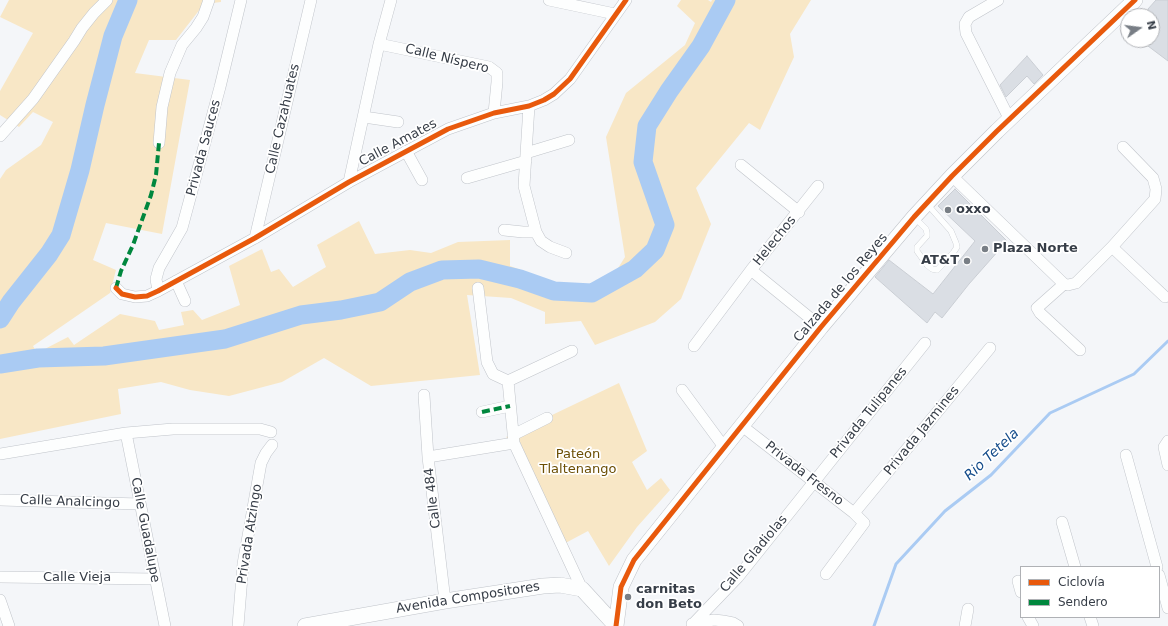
<!DOCTYPE html>
<html>
<head>
<meta charset="utf-8">
<style>
  body { margin:0 }
  #map { position:relative; width:1168px; height:626px; overflow:hidden; background:#f4f6f9; font-family:"DejaVu Sans",sans-serif }
  canvas { display:block }
  .legend { position:absolute; left:1020px; top:566px; width:140px; height:52px; box-sizing:border-box; background:#fff; border:1px solid #afb1b5; margin:0; padding:5px 7px; list-style:none; font-size:12px; color:#363d47 }
  .legend li { display:flex; align-items:center; gap:8px; height:20px }
  .legend b { width:20px; border:1px solid #afb1b5 }
  .north { position:absolute; left:1120px; top:8px; width:40px; height:40px; box-sizing:border-box; background:#fff; border:1px solid #afb1b5; border-radius:50%; rotate:76deg; font-size:11px; font-weight:700; line-height:16px; text-align:center; color:#363d47 }
  .north::after { content:''; display:block; margin:auto; width:14px; height:18px; background:#787e85; clip-path:polygon(50% 0,100% 100%,50% 72%,0 100%) }
</style>
</head>
<body>
<div id="map">
<canvas width="1168" height="626"></canvas>
<ul class="legend">
<li><b style="height:5px;background:#e8590c"></b>Ciclovía</li>
<li><b style="height:5px;background:#00873e"></b>Sendero</li>
</ul>
<div class="north">N</div>
</div>
<script>
const ctx = document.querySelector('canvas').getContext('2d');
ctx.lineJoin = 'round';
function fillPath(path, color) { ctx.fillStyle = color; ctx.fill(path, 'evenodd'); }
const shape = rows => new Path2D(rows.map(r => 'M' + r).join(''));
function stroke(path, color, width, dash) { ctx.strokeStyle = color; ctx.lineWidth = width; ctx.lineCap = dash ? 'butt' : 'round'; ctx.setLineDash(dash || []); ctx.stroke(path); }
function label(font, color, halo, rows, align = 'center') {
  ctx.font = font + ' "DejaVu Sans",sans-serif'; ctx.lineWidth = 3.5; ctx.setLineDash([]); ctx.textBaseline = 'middle'; ctx.strokeStyle = halo; ctx.fillStyle = color; for (const [text, x, y, turn = 0] of rows) {
    ctx.save(); ctx.translate(x, y); ctx.rotate((+turn || 0) * Math.PI / 180); ctx.textAlign = isNaN(turn) ? turn : align; if (halo) ctx.strokeText(text, 0, 0); ctx.fillText(text, 0, 0); ctx.restore();
  }
}
fillPath(shape([
  [9,0,221,0,221,2,204,4,176,40,149,40,135,73,190,80,162,234,106,223,93,260,116,270,110,293,33,346,37,353,68,337,74,345,120,314,155,321,159,330,184,325,181,312,193,310,202,320,240,305,229,266,262,249,271,272,279,269,293,287,326,267,317,245,359,221,375,254,410,250,431,253,458,242,510,240,510,266,569,287,588,285,615,273,625,257,606,137,626,93,685,45,695,23,677,6,681,0,708,0,711,2,712,0,811,0,790,34,794,57,760,130,749,123,696,188,711,224,681,299,655,322,595,345,581,321,545,324,545,312,511,298,467,295,480,375,371,386,324,358,282,382,229,396,190,390,161,382,118,389,121,414,0,439,0,179,6,170,41,145,53,122,33,112,19,127,0,115,0,91,33,33,0,17],
  [619,383,647,451,632,462,647,490,661,478,670,490,637,527,609,566,588,531,558,547,540,512,514,443,506,437]
]), '#f8e7c6');
stroke(shape([
  [874,626,896,564,945,511,991,475,1050,413,1134,374,1168,341]
]), '#aacbf3', 3);
stroke(shape([
  [0,319,11,302,49,254,61,235,80,170,95,105,113,36,128,0],
  [0,364,38,358,104,356,225,339,301,315,341,310,380,302,410,282,442,270,479,269,520,279,554,291,592,293,635,269,655,250,665,225,643,162,647,126,669,91,701,46,726,0]
]), '#aacbf3', 19);
const building = shape([
  [1156,0,1168,0,1168,61,1140,40,1152,40,1152,16,1148,16,1148,9,1156,0],
  [1027,56,1043,75,1034,84,1027,76,1006,97,1000,85,1027,56],
  [955,189,1007,241,969,284,942,318,935,312,927,323,875,277,889,260,933,294,975,241,938,206,955,189]
]);
fillPath(building, '#dadee4');
stroke(building, '#caced4', 1);
const lane = shape([
  [914,217,926,229,927,233,927,236,917,247,917,251,927,265,932,269,937,270,953,253,957,247,956,243,951,231,927,204]
]);
const street = shape([
  [549,0,615,14],
  [998,0,969,17,965,24,966,33,1010,120],
  [379,44,489,67,497,73,497,82,494,113],
  [529,106,524,186,536,232,541,241,550,247,566,253],
  [364,117,398,122],
  [0,136,33,99,74,41,82,28,94,13,107,0],
  [159,143,162,107,170,73,182,45,196,28,203,17,209,0],
  [406,151,422,180],
  [526,153,569,140],
  [741,165,799,212],
  [952,176,1064,284,1068,285,1076,283,1112,247,1155,199,1156,189,1153,178,1123,147],
  [467,178,526,161],
  [349,182,379,44,391,0],
  [504,230,523,232,536,232],
  [255,238,311,0],
  [1112,247,1165,297],
  [751,270,821,327],
  [176,281,185,301],
  [1064,284,1037,308,1040,313,1080,350],
  [116,288,122,294,135,297,147,296,158,291,255,238,349,182,448,129,494,113,529,106,544,100,554,94,570,79,626,0],
  [478,288,487,362,493,374,508,381],
  [158,291,156,279,159,268,182,228,220,87,241,0],
  [694,346,751,270,818,186],
  [508,381,514,443,582,589],
  [508,381,572,351],
  [682,390,724,447],
  [424,395,428,457,445,601],
  [482,412,510,406],
  [742,426,854,513,864,523,826,574],
  [126,433,165,626],
  [513,435,547,418],
  [1168,441,1164,447,1168,465],
  [0,454,126,433,173,429,260,429,271,432],
  [1126,455,1157,567],
  [428,457,514,443],
  [0,500,140,504],
  [854,513,990,348],
  [1062,522,1075,567],
  [1159,575,1168,608],
  [0,577,155,579],
  [1018,581,1021,592],
  [0,600,9,626],
  [1028,617,1033,626],
  [1090,617,1093,626],
  [692,624,714,620,723,621,733,623,738,626],
  [693,624,738,577,925,343],
  [238,626,243,564,261,463,266,453,272,445],
  [965,626,968,609]
]);
const secondary = shape([
  [305,626,445,601,543,586,560,585,582,589,616,626],
  [616,626,621,587,634,560,821,327,914,217,952,176,997,131,1135,0]
]);
stroke(lane, '#c0c4ca', 6);
stroke(street, '#c0c4ca', 12);
stroke(secondary, '#c0c4ca', 16);
stroke(lane, '#fdfefe', 5.5);
stroke(street, '#fdfefe', 11);
stroke(secondary, '#fdfefe', 15);
stroke(shape([
  [116,288,121,271,133,245,151,195,156,175,159,143],
  [482,412,510,406]
]), '#00873e', 4, [8, 4]);
stroke(shape([
  [116,288,122,294,135,297,147,296,158,291,255,238,349,182,448,129,494,113,529,106,544,100,554,94,570,79,626,0],
  [616,626,621,587,634,560,821,327,914,217,952,176,997,131,1135,0]
]), '#e8590c', 5);
for (const [x, y, r, color] of [
  [948,210,4,"#787e85"],
  [985,249,4,"#787e85"],
  [967,261,4,"#787e85"],
  [628,597,4,"#787e85"]
]) { const dot = new Path2D(); dot.arc(x, y, r, 0, 2 * Math.PI); ctx.fillStyle = color; ctx.fill(dot); stroke(dot, '#fff', 1.5); }
label('13px', '#363d47', '#fff', [
  ["Calle Níspero",447,59,14],
  ["Calle Cazahuates",283,119,-77],
  ["Calle Amates",398,143,-28],
  ["Privada Sauces",204,148,-75],
  ["Helechos",775,241,-51],
  ["Calzada de los Reyes",841,288,-50],
  ["Privada Tulipanes",869,413,-51],
  ["Privada Jazmines",922,431,-51],
  ["Privada Fresno",804,474,38],
  ["Calle 484",433,498,-97],
  ["Calle Analcingo",70,502,2],
  ["Calle Guadalupe",145,530,79],
  ["Privada Atzingo",250,534,-81],
  ["Calle Gladiolas",754,554,-50],
  ["Calle Vieja",77,578],
  ["Avenida Compositores",468,598,-9]
]);
label('bold 13px', '#363d47', '#fff', [
  ["oxxo",956,210],
  ["Plaza Norte",993,249],
  ["AT&T",959,261,"right"],
  ["carnitas",636,590],
  ["don Beto",636,605]
], 'left');
label('13px', '#6c4f05', '#fff', [
  ["Pateón",578,455],
  ["Tlaltenango",578,470]
]);
label('italic 14px', '#134b8a', '#fff', [
  ["Rio Tetela",992,455,-43]
]);
</script>
</body>
</html>
